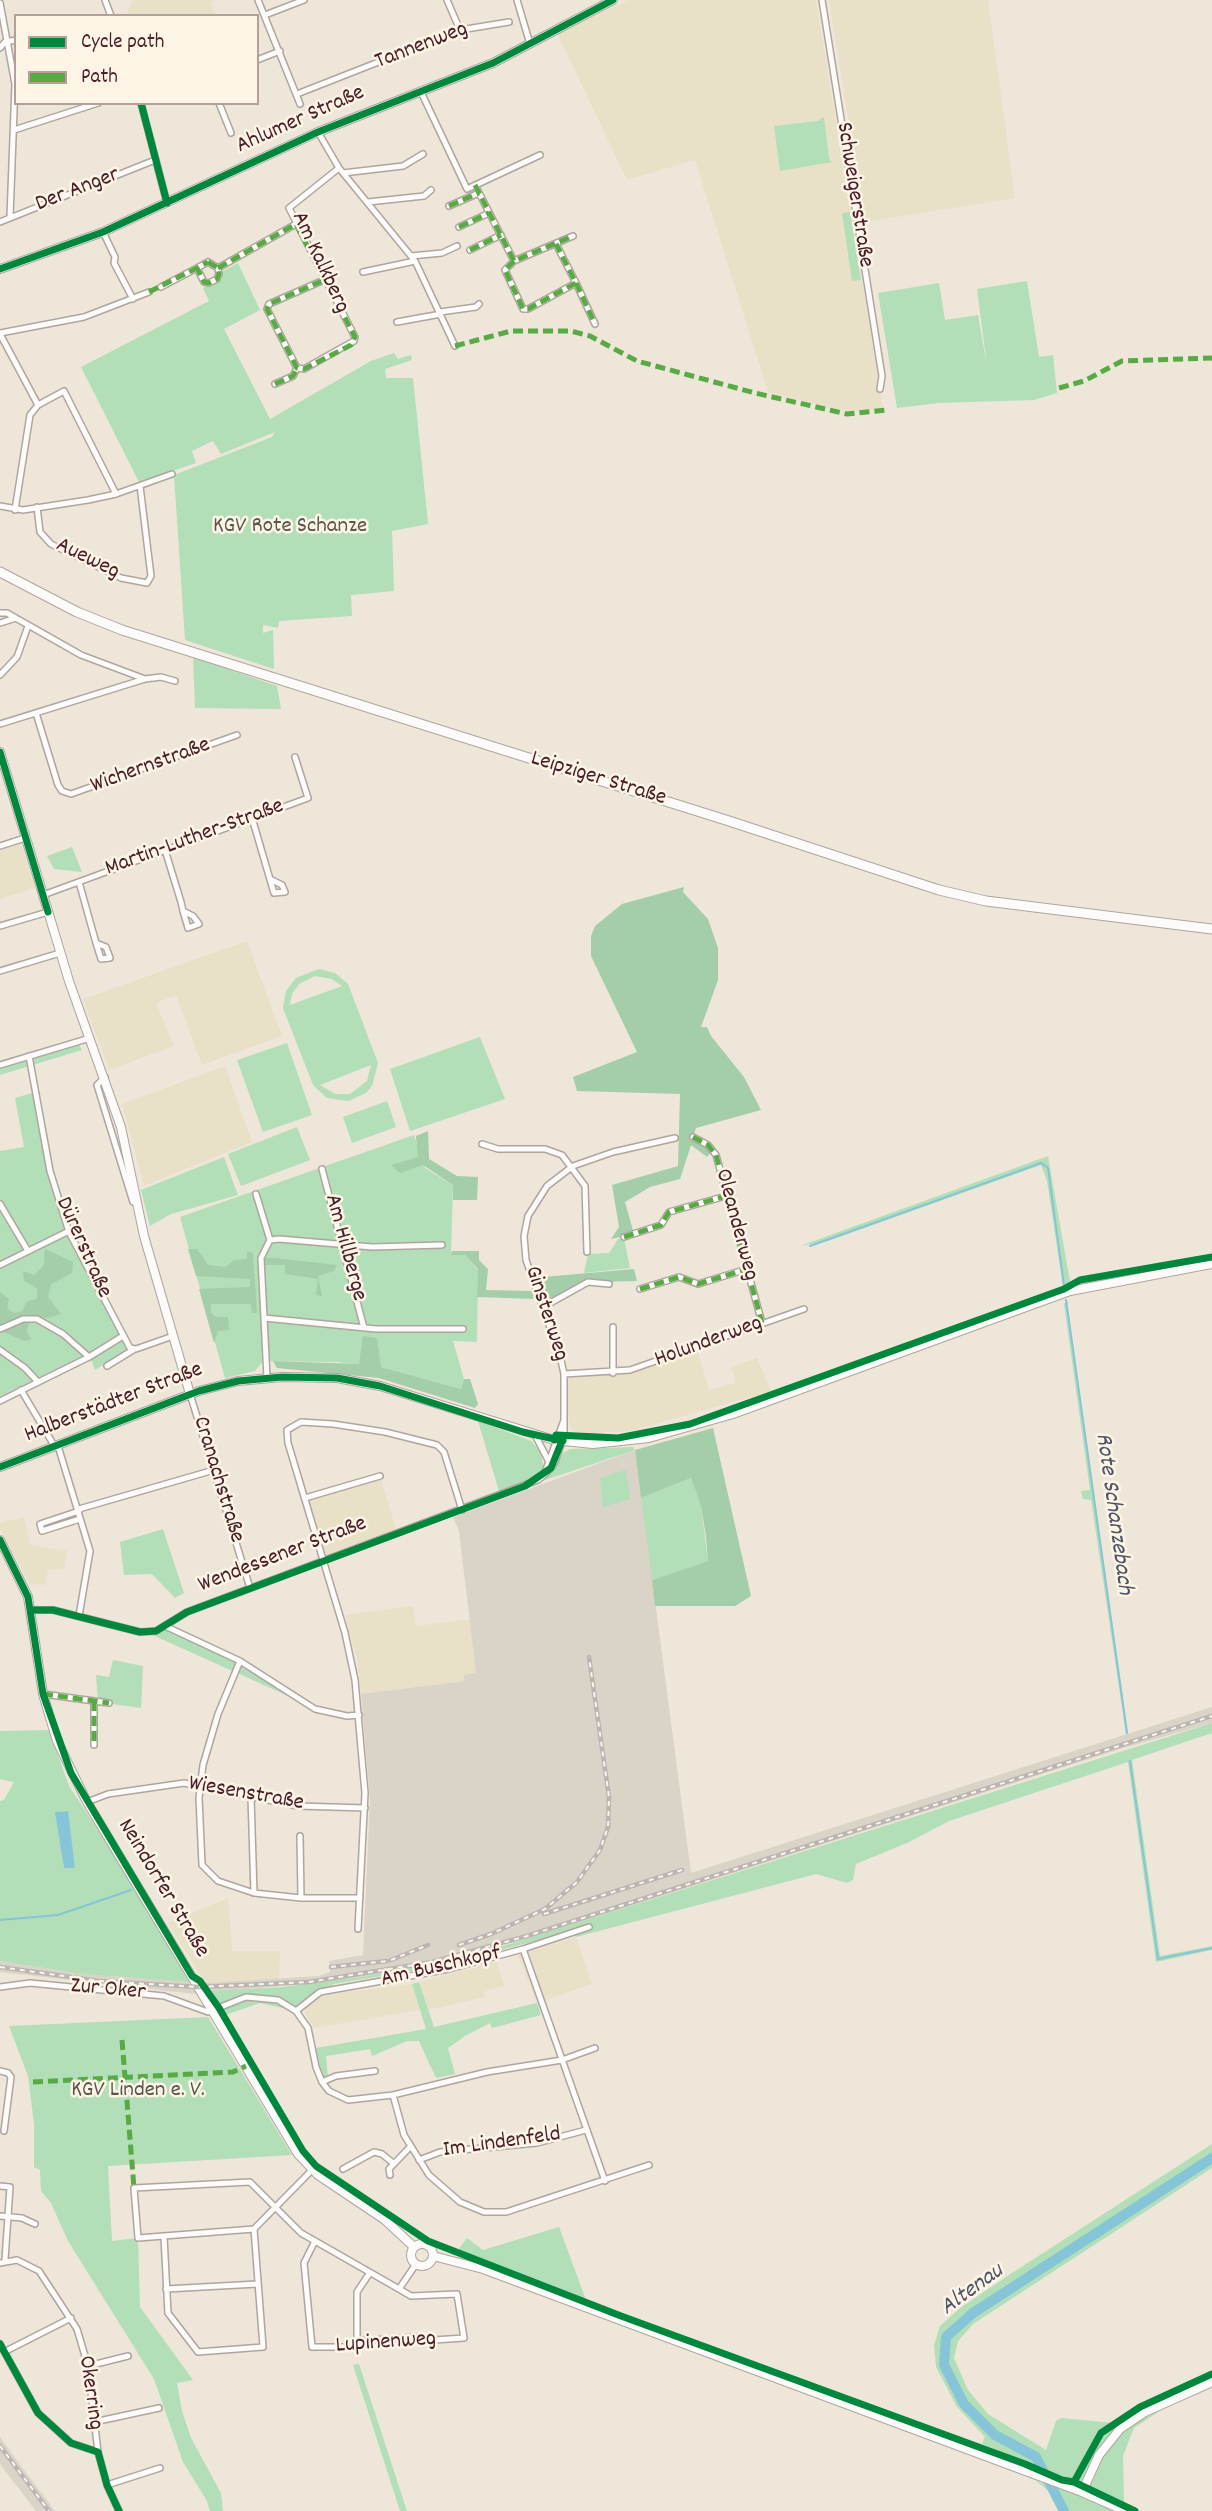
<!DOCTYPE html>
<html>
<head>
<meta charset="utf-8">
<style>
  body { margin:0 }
  #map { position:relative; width:1212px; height:2511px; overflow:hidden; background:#eee6d9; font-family:Dekko,sans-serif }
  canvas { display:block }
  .legend { position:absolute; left:14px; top:14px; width:245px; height:91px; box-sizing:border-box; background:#fcf5e5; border:2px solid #b59f9b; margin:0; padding:9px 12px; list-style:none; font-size:21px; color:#4a1f2b }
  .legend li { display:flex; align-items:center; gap:14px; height:35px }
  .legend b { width:35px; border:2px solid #b59f9b }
</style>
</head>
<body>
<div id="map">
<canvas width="1212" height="2511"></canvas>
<ul class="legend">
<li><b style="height:9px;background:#00873e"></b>Cycle path</li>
<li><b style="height:9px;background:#57aa44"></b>Path</li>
</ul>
</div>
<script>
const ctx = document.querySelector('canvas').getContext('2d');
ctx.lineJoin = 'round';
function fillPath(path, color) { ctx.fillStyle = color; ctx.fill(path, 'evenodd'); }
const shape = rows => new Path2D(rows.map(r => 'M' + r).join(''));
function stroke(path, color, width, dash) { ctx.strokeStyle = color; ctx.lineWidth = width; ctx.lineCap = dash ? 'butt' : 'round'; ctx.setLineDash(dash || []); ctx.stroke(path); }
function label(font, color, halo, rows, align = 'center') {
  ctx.font = font + ' Dekko,sans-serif'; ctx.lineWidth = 5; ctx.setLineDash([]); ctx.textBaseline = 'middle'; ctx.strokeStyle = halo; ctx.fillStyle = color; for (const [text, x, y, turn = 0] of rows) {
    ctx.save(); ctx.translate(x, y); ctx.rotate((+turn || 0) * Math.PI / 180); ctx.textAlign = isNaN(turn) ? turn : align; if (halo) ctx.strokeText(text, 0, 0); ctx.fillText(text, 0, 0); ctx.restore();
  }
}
fillPath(shape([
  [133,0,216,0,211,2,216,16,126,16],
  [628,0,816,0,883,409,852,411,830,408,768,392,695,160,627,180,557,33],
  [829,0,988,0,1015,198,865,222],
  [19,844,22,846,35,888,0,899,0,851],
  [247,941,282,1036,202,1065,176,995,156,1003,174,1046,109,1070,83,999],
  [225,1066,252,1142,144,1186,122,1104],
  [697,1348,709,1390,736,1383,731,1367,757,1358,771,1391,631,1431,576,1434,570,1428,564,1374,613,1373],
  [380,1476,396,1529,323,1561,305,1498],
  [24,1517,30,1545,67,1551,64,1569,48,1570,45,1585,30,1584,0,1529,0,1523],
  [413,1606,416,1626,470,1619,476,1674,465,1681,361,1694,357,1659,345,1615],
  [228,1898,232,1951,280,1951,279,1980,205,1983,168,1923],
  [576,1937,592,1984,537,2003,518,1955],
  [497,1962,504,1986,483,1992,485,1997,428,2010,419,1982],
  [412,1984,420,2010,314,2028,305,2013,305,2004,318,1996]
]), '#e9e0c8');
fillPath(shape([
  [635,1450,691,1873,1212,1707,1212,1723,1124,1748,548,1932,404,1970,336,1981,194,1994,0,1972,0,1961,83,1974,205,1983,319,1976,330,1972,329,1961,363,1955,370,1799,361,1694,464,1681,464,1675,476,1673,459,1531,453,1517],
  [0,2437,18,2462,55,2511,36,2511,0,2464]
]), '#d9d4c7');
fillPath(shape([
  [824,117,829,159,832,162,780,171,774,126,818,121],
  [850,212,861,280,852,281,842,213],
  [238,263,260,310,224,329,270,419,371,361,394,353,398,359,411,355,412,360,385,369,386,378,413,378,428,524,392,531,394,591,351,595,352,616,279,621,278,628,263,625,263,633,273,630,274,669,185,640,174,475,272,437,275,432,221,454,213,441,192,451,196,463,139,482,81,367,209,301,203,288,222,279,222,272],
  [1027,281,1039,357,1053,355,1057,393,1034,400,939,403,897,408,878,293,939,283,945,320,978,315,987,366,977,289],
  [193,657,277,686,281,709,195,708],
  [72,847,82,872,54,869,47,856],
  [319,969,335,973,348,984,378,1063,372,1086,366,1093,348,1101,327,1098,313,1085,283,1008,286,991,296,978],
  [315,976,332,979,342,986,290,1005,292,994,299,984],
  [371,1065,367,1081,350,1094,335,1094,320,1085],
  [480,1037,505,1099,410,1131,390,1069],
  [77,1041,82,1050,0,1075,0,1065],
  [287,1043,312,1115,263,1132,237,1060],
  [39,1091,54,1178,72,1232,132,1347,95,1370,89,1353,0,1396,0,1151,24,1147,15,1098],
  [387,1101,396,1127,352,1143,343,1117],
  [297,1127,310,1160,241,1186,228,1154],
  [414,1135,425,1168,453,1185,451,1255,465,1255,478,1270,477,1342,453,1341,464,1379,461,1389,381,1367,337,1362,263,1361,255,1371,225,1378,180,1217],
  [1048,1156,1070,1282,1063,1286,1047,1181,1041,1165,828,1241,800,1246],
  [224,1157,238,1195,171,1214,150,1226,141,1190],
  [624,1238,630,1268,584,1273,588,1254,609,1253,618,1239],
  [1067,1301,1128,1734,1126,1734,1091,1500,1083,1499,1081,1491,1090,1490,1064,1304],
  [478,1421,531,1441,541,1452,543,1465,554,1471,563,1453,570,1449,633,1447,635,1450,548,1479,499,1491],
  [626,1470,630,1499,603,1507,600,1478],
  [691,1478,701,1506,708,1561,652,1580,641,1498],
  [163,1529,184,1593,175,1598,152,1574,124,1575,120,1542],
  [165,1626,240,1661,306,1704,148,1633],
  [113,1660,143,1666,141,1708,98,1702,96,1675,109,1677],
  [1212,1723,1212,1733,1132,1760,1160,1956,1212,1946,1212,1950,1156,1962,1128,1762,949,1821,909,1842,856,1864,853,1880,847,1883,816,1874,576,1937,572,1931,437,1967,333,1984,330,1990,320,1992,296,2011,260,2003,225,2015,212,1991,282,1987,368,1976,500,1947],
  [49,1730,69,1786,112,1851,189,1982,83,1974,0,1961,0,1801,4,1800,14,1782,0,1779,0,1731],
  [67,1811,75,1867,64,1868,56,1812],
  [419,1982,434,2027,537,2003,541,2015,492,2028,490,2023,465,2036,448,2048,455,2074,436,2078,419,2041,407,2041,372,2056,370,2049,326,2056,328,2078,322,2082,316,2048,426,2029,412,1984],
  [208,2017,292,2155,108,2166,112,2241,138,2238,140,2307,193,2380,177,2383,182,2411,191,2438,221,2493,223,2511,210,2511,207,2501,183,2462,154,2379,68,2241,51,2203,41,2191,40,2170,34,2167,34,2124,28,2076,9,2026],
  [1212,2144,1212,2168,973,2324,958,2341,954,2358,968,2390,988,2414,1046,2450,1056,2421,1061,2418,1113,2423,1139,2405,1212,2372,1212,2388,1161,2410,1134,2428,1123,2456,1124,2502,982,2444,985,2437,957,2407,936,2367,934,2345,940,2326,960,2308,1012,2273],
  [559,2227,586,2300,458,2250,467,2238,483,2250],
  [359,2364,407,2511,400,2511,353,2365],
  [1036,2481,1093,2500,1117,2511,1060,2511,1050,2492]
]), '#b2deb8');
fillPath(shape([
  [684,887,683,892,708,919,718,948,718,980,701,1027,707,1027,711,1036,744,1077,761,1110,696,1128,693,1137,711,1152,707,1157,691,1145,680,1179,650,1187,625,1202,634,1234,611,1239,619,1227,612,1185,678,1166,680,1094,577,1091,573,1077,637,1052,591,956,591,936,595,926,622,904],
  [428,1131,429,1159,457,1176,478,1177,477,1200,453,1200,453,1185,423,1165,400,1173,391,1165,418,1157,416,1136],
  [45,1249,73,1262,72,1273,51,1284,48,1297,61,1314,29,1323,27,1332,31,1339,24,1341,0,1330,0,1292,9,1299,7,1308,14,1313,22,1311,27,1301,37,1299,37,1288,24,1281,23,1271,34,1275,44,1265],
  [188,1249,197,1249,208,1265,225,1267,235,1260,247,1259,247,1251,253,1253,257,1313,252,1313,251,1304,211,1304,211,1313,216,1317,228,1317,229,1330,218,1331,214,1343,199,1289,250,1287,250,1279,196,1276],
  [452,1251,479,1251,479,1260,488,1269,486,1290,532,1291,535,1299,477,1297,478,1269,465,1255,451,1255],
  [261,1258,275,1258,337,1265,334,1271,318,1276,322,1296,316,1295,318,1279,285,1274,285,1265,261,1265],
  [634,1269,637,1281,595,1282,543,1307,532,1278],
  [363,1336,377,1338,381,1367,461,1389,464,1379,470,1379,478,1404,475,1408,379,1378,277,1368,273,1361,359,1364],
  [713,1428,751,1596,735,1606,655,1606,652,1580,708,1561,706,1537,701,1506,691,1478,641,1498,635,1450]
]), '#a4cdaa');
fillPath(shape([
  [68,1811,75,1868,64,1868,55,1812]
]), '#86c4d8');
stroke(shape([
  [810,1246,1041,1163,1048,1168,1064,1286],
  [1066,1300,1127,1733],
  [1130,1761,1158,1959,1212,1948],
  [0,1920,58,1915,131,1890]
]), '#86c4d8', 2);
stroke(shape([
  [1064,2511,1036,2457,995,2435,964,2404,944,2365,946,2337,973,2313,1212,2158]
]), '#86c4d8', 10);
const street = shape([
  [105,0,111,16],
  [258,0,300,104],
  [447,0,460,30],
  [517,0,530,44],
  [822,0,882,376,880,389],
  [0,3,15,84,10,217],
  [265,15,304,0],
  [0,48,5,42,16,40],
  [257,60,280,51],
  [421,92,467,189,540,155],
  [297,94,460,30,509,22],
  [141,103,167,203],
  [219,103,231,133],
  [14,130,98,103],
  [318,132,339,168,415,261,455,346],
  [343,173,403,166,423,154],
  [475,185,514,261,573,236],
  [368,202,424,196,431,190],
  [449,206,479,193],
  [0,222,155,160],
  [459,227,489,213],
  [103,232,115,257,114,263,133,299],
  [470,250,501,235],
  [411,256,442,253,457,246],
  [514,261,505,270,523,309,528,309,576,283,556,244],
  [208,262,218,268,219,274,217,279,209,283,204,282,197,268,208,262],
  [218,268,296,224],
  [363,272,415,261],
  [324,280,269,304,267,309,297,368,304,369,354,341,355,337,289,208,339,168],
  [576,283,595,324],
  [161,287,197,268],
  [440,312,476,307,479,304],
  [397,322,441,314],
  [0,333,84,317,149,292],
  [0,334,38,405,30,415,15,510],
  [275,384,293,376,297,368],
  [38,405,64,391,116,494],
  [0,506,23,510,88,500,116,494,172,474],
  [37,507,40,532,51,544,121,578,147,583,151,576,140,486],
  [0,613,7,613,81,655,145,679],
  [0,623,16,618],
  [0,675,17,657,28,626],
  [36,713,58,785,62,791,71,794,237,735],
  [0,724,145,679,161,677,175,681],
  [252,818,274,893,285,892,282,885,270,879],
  [0,846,25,838],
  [165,850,181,902,183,911,188,928,199,924,193,916,183,911],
  [79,882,96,943,101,959,110,958,106,947,96,943],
  [43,895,308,798,295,757],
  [0,926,48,912],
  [0,971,60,953],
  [29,1056,50,1171,69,1232,130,1348,136,1349,173,1336],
  [0,1065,90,1038],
  [105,1077,97,1085,133,1202],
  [693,1137,708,1145,716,1155,762,1323],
  [482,1144,498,1149,545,1149,562,1155,585,1186,587,1252],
  [322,1169,364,1328],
  [256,1194,270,1240,261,1258,267,1378],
  [0,1204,28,1251],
  [624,1237,661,1225,669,1212,726,1196],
  [270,1240,279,1239,372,1247,442,1245],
  [0,1265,69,1231],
  [640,1289,679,1277,698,1284,747,1269],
  [543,1307,588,1282,609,1284],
  [264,1318,376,1329,463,1329],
  [0,1329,23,1319,37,1319,63,1334,89,1357],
  [0,1350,25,1368,38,1382],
  [107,1366,133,1350],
  [613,1373,613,1327],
  [564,1374,630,1370,804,1309],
  [21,1390,55,1447],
  [190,1394,250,1588],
  [0,1401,89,1357,123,1336],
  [564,1420,564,1374,560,1356,526,1260,524,1236,528,1216,547,1186,573,1166,613,1152,675,1138],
  [535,1435,548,1460],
  [58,1446,90,1551,79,1616],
  [305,1498,380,1476],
  [79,1509,214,1470],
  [79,1511,40,1524,42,1531,80,1519],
  [32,1610,53,1610,140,1632,156,1631,187,1612,538,1480,544,1475,551,1468,555,1462,564,1436,564,1420,544,1475],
  [165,1626,240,1661,315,1709,347,1716,359,1715],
  [240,1661,218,1714,203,1765,199,1798,202,1865,218,1881,254,1893,301,1898,360,1898],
  [43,1694,109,1703],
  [94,1701,94,1745],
  [251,1797,254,1893],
  [87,1802,108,1794,184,1783,298,1806,365,1808],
  [300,1836,301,1898],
  [358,1929,365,1793,355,1680,345,1633,288,1443,287,1430,301,1422,333,1424,385,1432,437,1445,444,1452,462,1510],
  [523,1949,605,2181],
  [0,1987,30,1983,164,1996,208,2012,246,1997,278,2000,296,2011,308,2028,316,2067,322,2082,329,2091,348,2100,393,2095,487,2072,562,2060,595,2048],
  [296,2011,320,1992,449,1969,523,1949,589,1927],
  [0,2071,8,2073,11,2077,4,2131],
  [322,2082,336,2076,375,2071],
  [393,2095,404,2135,429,2175,460,2202,484,2212,506,2212,649,2165],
  [419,2160,440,2152,537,2143,586,2130],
  [343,2169,374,2152,382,2154,393,2163],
  [390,2175,389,2169,410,2147],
  [0,2186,10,2187,5,2260],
  [0,2216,22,2218,35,2224],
  [254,2229,138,2238,134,2188,250,2182,301,2233,399,2289,416,2264],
  [164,2237,168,2313,198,2352,263,2347,254,2229,312,2170],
  [315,2241,304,2263,312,2347,350,2347,357,2341,420,2337,434,2340,464,2338,457,2294,411,2296,399,2289],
  [0,2263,17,2260,39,2271,77,2329,88,2366,98,2452,107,2485,119,2511],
  [166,2289,257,2284],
  [357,2341,357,2292,369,2274],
  [0,2344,38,2413,71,2443,98,2452],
  [6,2351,71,2318],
  [88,2366,128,2356],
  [94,2422,159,2408],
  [107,2485,160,2468]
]);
const secondary = shape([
  [0,269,103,232,318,132,493,63,613,0],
  [0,752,69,981,121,1127,144,1236,190,1394],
  [0,1467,199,1391,238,1381,282,1377,337,1378,380,1386,554,1440,593,1444,649,1438,733,1414,1070,1291,1212,1264],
  [0,1540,28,1597,43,1694,57,1741,87,1802,298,2154,318,2175,385,2220,414,2247],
  '411 2255a11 11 0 1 1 22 0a11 11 0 1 1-22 0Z',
  [433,2256,483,2269,1082,2492,1125,2511],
  [1082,2492,1099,2455,1120,2429,1145,2412,1212,2382]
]);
const primary = shape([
  [0,572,77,612,122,630,729,821,939,890,986,901,1212,929]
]);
stroke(street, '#afa59f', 8);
stroke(secondary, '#afa59f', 10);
stroke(primary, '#afa59f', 11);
stroke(street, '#fcfbf9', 5);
stroke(secondary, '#fcfbf9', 8);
stroke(primary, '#fcfbf9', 9);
const rail = shape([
  [544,1914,682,1870],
  [459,1945,491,1934,545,1909,577,1882,600,1850,608,1827,609,1797,589,1657],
  [391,1960,428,1945],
  [0,1967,99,1981,198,1987,309,1982,432,1962,527,1936,1212,1716],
  [331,1967,387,1961],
  [0,2446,49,2511]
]);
stroke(rail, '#bab4b4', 4.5);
stroke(rail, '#fcf5e5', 2, [5]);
stroke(shape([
  [475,185,514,261,573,236],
  [449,206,479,193],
  [459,227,489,213],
  [470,250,501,235],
  [514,261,505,270,523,309,528,309,576,283,556,244],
  [208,262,218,268,219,274,217,279,209,283,204,282,197,268,208,262],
  [218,268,296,224,355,337,351,345,304,369,297,368,267,309,269,304,324,280],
  [576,283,595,324],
  [149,292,197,268],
  [455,346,511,331,571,331,590,336,637,361,755,393,847,414,888,410],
  [275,384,293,376,297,368],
  [1059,388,1084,381,1122,361,1212,358],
  [693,1137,708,1145,716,1155,762,1323],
  [624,1237,661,1225,669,1212,726,1196],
  [640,1289,679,1277,698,1284,747,1269],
  [43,1694,109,1703],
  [94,1701,94,1745],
  [122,2040,134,2188],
  [33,2082,233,2072,246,2066]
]), '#57aa44', 5, [10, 5]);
stroke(shape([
  [141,103,167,203],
  [0,269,103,232,318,132,493,63,613,0],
  [0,752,48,912],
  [554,1440,556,1435,618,1438,690,1424,1064,1289,1080,1280,1212,1257],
  [0,1467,199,1391,238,1381,282,1377,337,1378,380,1386,523,1432,563,1441],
  [0,1540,28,1597,43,1694,71,1773,192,1976,200,1981,219,2008,303,2151,316,2166,428,2241,621,2316,1025,2464,1062,2480,1074,2482,1135,2511],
  [32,1610,53,1610,140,1632,156,1631,187,1612,525,1486,551,1468,564,1436],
  [0,2344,38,2413,71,2443,98,2452,107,2485,119,2511],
  [1074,2482,1101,2433,1140,2407,1212,2374]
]), '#00873e', 7);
label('23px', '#4a1f2b', '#fcf5e5', [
  ["Tannenweg",422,47,-21],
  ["Ahlumer Straße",301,121,-24],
  ["Der Anger",78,191,-21],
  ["Schweigerstraße",853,195,81],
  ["Am Kalkberg",319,263,65],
  ["Aueweg",87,560,26],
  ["Wichernstraße",151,767,-20],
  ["Leipziger Straße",598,780,17],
  ["Martin-Luther-Straße",195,839,-20],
  ["Oleanderweg",735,1225,75],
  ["Dürerstraße",82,1248,66],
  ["Am Hillberge",344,1248,75],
  ["Ginsterweg",545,1314,72],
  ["Holunderweg",709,1343,-20],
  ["Halberstädter Straße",114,1404,-21],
  ["Cranachstraße",217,1480,73],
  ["Wendessener Straße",283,1556,-21],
  ["Wiesenstraße",246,1795,10],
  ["Neindorfer Straße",162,1889,59],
  ["Am Buschkopf",441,1968,-13],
  ["Zur Oker",108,1991,5],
  ["Im Lindenfeld",502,2144,-8],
  ["Lupinenweg",386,2344,-4],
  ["Okerring",89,2393,82]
]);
label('23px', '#5a564d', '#fcf5e5', [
  ["KGV Rote Schanze",290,528],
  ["KGV Linden e. V.",138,2092]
]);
label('italic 24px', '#4f5467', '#fcf5e5', [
  ["Rote Schanzebach",1112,1514,82],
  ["Altenau",973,2291,-36]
]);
</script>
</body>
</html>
